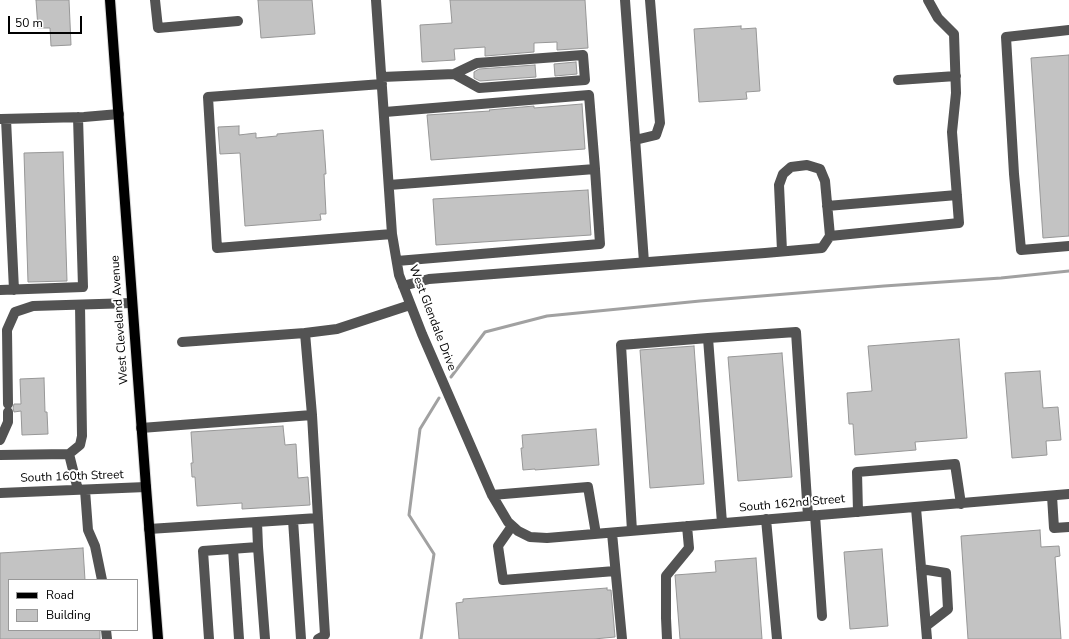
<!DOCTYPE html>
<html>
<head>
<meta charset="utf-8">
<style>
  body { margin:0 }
  #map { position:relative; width:1069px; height:639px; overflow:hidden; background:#fff; font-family:"Nunito Sans",sans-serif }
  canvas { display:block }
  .legend { position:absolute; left:8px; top:579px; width:130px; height:52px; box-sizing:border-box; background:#fff; border:1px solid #999; margin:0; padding:5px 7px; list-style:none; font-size:12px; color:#000 }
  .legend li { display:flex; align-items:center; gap:8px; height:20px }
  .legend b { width:20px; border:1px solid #999 }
  .scale { position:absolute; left:8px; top:16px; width:74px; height:18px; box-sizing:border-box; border:2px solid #000; border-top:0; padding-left:5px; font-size:12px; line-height:14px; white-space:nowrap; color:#000; -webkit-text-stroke:3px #fff; paint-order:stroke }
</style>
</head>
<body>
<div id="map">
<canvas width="1069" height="639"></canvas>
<ul class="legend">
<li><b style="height:5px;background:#000"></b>Road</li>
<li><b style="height:11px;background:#c3c3c3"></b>Building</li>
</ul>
<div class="scale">50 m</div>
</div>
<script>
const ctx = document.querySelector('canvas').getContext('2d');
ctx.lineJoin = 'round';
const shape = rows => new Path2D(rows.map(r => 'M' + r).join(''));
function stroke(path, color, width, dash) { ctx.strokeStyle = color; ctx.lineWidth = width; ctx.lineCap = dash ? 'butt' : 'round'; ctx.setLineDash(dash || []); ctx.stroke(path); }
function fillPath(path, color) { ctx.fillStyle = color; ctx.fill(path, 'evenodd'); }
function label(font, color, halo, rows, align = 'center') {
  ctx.font = font + ' "Nunito Sans",sans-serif'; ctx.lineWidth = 4; ctx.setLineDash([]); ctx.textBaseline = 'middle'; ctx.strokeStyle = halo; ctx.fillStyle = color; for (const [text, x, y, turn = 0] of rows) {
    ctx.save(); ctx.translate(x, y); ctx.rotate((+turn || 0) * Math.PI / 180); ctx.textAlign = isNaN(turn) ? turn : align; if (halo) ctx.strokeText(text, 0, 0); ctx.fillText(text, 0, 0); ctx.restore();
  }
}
stroke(shape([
  [451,377,485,332,547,316,700,301,884,286,1001,278,1069,271],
  [421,639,434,554,409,515,420,429,439,398]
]), '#a1a1a1', 3);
const building = shape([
  [36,0,69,0,71,45,51,46,50,28,38,28,36,0],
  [258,0,312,0,315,34,261,38,258,0],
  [450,0,585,0,588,48,557,50,557,42,534,43,534,52,485,56,485,47,454,49,455,60,422,62,420,25,452,23,450,0],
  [741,26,741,29,756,28,760,91,746,92,747,99,699,102,694,29,741,26],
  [1069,55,1069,236,1043,238,1031,58,1069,55],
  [576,62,577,74,555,76,554,64,576,62],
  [535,65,536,77,480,81,474,78,474,72,479,69,535,65],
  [582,104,585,149,431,160,427,115,490,111,489,110,534,106,534,108,582,104],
  [239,126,239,135,256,133,256,138,277,136,277,134,323,130,326,174,324,174,326,214,320,214,321,220,245,226,240,153,220,154,218,127,239,126],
  [63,152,67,281,28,282,24,153,63,152],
  [588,190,591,235,436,245,433,199,588,190],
  [959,339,967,438,915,442,916,450,855,455,853,424,849,424,847,393,872,391,868,346,959,339],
  [694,346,704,484,650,488,640,350,694,346],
  [782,353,792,477,738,481,728,357,782,353],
  [1040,371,1043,408,1058,407,1061,440,1046,441,1047,455,1012,458,1005,373,1040,371],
  [44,378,45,412,47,412,48,434,22,435,21,411,14,412,13,408,14,404,21,404,20,379,44,378],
  [283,426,285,445,296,444,298,478,308,477,310,505,242,509,242,503,197,506,195,477,192,477,191,463,193,463,191,432,283,426],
  [596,429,599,465,535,470,535,469,523,470,521,448,523,448,522,435,596,429],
  [1040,530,1041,547,1059,546,1060,556,1055,557,1061,639,968,639,961,536,1040,530],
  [83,548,85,580,9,580,9,630,100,630,100,639,0,639,0,553,83,548],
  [882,549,888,626,850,629,844,552,882,549],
  [756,558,762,639,680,639,675,575,716,572,715,561,756,558],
  [607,588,607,590,611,590,615,637,594,639,459,639,456,603,463,602,463,599,607,588]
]);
fillPath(building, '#c3c3c3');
stroke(building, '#979797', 1);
const major = shape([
  [110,0,146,487,158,639]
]);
stroke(major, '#dbdbdb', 12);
stroke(shape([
  [155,0,158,28,238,21],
  [376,0,392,234,399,275,422,334,492,495,508,522,518,531,530,537,547,538,1069,494],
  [625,0,644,262],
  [1069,30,1006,37,1014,174,1021,250,1069,246],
  [382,77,454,74,477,63,583,55,585,80,479,88,454,74],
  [898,80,956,76],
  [382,84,208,97,217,248,392,234],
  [385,112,589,95,595,169],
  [1,119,84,117,119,114],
  [6,119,14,290],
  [635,140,656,135,660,123,650,0],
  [389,185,595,169,600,244,397,261],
  [827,206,957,195],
  [830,236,959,223,952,132,956,93,954,34,938,18,928,0],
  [403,286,429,279,765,253,822,248,830,236,825,181,820,169,807,165,791,167,783,174,779,185,782,251],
  [0,290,83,287,78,117],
  [182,342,305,333],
  [8,404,7,330,15,312,33,306,132,303],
  [312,415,305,333,337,329,410,305],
  [141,428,312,415,318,518],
  [0,440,8,422,8,412],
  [69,454,80,445,82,436,80,305],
  [0,455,69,454,78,490],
  [85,490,88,530,95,546,102,580],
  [0,493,146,487],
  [492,495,588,487,596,534],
  [1052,496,1054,528,1069,527],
  [916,508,927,639],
  [858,512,857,472,955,464,961,504],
  [815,515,822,616],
  [766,519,777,639],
  [293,520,301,639],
  [722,523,708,338,796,332,808,516],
  [512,526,498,546,503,580,615,571],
  [149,529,318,518,325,635,318,639],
  [632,531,621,345,708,338],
  [612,533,622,639],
  [258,547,265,639],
  [233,549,239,639],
  [921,569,946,573,948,609,926,626],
  [106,630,107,639],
  [209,639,203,551,258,547,257,522],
  [667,639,666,618,666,576,689,548,687,526]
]), '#535353', 10);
stroke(major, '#000', 10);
label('12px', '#000', '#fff', [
  ["West Glendale Drive",432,318,69],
  ["West Cleveland Avenue",120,320,-94],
  ["South 160th Street",72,477,-2],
  ["South 162nd Street",792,504,-5]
]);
</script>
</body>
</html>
